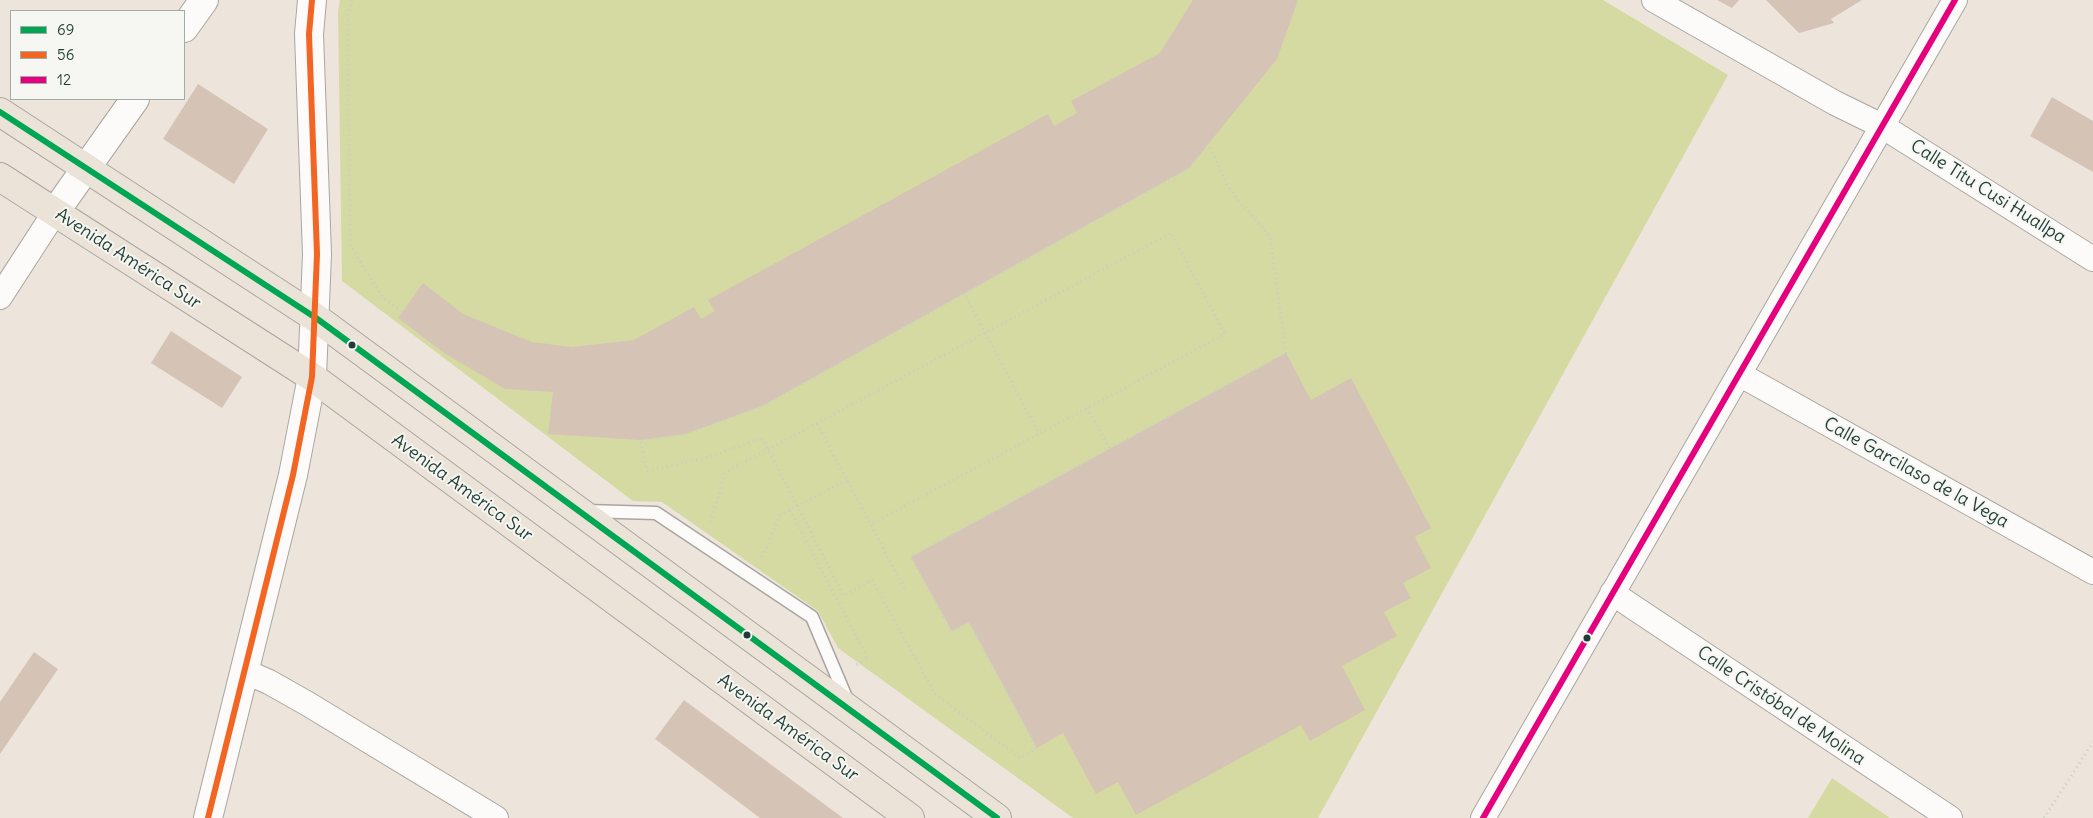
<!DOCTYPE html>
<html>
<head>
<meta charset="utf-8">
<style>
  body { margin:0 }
  #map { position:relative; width:2093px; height:818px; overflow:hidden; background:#ede5db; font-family:Delius,sans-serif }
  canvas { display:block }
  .legend { position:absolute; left:10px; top:10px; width:175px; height:90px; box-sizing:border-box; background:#f6f6f2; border:1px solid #a0aca6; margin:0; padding:6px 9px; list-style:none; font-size:15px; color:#1f3d34 }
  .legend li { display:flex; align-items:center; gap:10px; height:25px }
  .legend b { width:25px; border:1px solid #a0aca6 }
</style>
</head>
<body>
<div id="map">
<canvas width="2093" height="818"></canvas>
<ul class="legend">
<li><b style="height:6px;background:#00a651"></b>69</li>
<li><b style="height:6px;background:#f26522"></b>56</li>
<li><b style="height:6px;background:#e5007d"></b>12</li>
</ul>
</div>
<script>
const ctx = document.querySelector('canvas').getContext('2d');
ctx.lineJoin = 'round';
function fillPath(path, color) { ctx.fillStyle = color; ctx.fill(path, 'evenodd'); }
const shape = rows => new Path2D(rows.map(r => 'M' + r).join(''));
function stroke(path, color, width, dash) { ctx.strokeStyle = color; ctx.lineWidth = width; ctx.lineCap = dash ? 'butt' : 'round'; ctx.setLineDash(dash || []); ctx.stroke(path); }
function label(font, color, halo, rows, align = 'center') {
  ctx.font = font + ' Delius,sans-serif'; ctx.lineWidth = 4; ctx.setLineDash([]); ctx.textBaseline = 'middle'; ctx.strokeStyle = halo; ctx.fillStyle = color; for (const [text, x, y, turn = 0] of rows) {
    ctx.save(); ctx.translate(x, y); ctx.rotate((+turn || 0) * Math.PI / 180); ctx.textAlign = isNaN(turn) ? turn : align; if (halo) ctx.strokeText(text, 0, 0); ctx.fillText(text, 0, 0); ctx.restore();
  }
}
fillPath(shape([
  [340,0,1603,0,1728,75,1318,818,1073,818,838,648,818,611,662,502,633,501,342,281,338,11],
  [1832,778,1890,818,1808,818]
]), '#d4daa2');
fillPath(shape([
  [1193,0,1298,0,1277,59,1189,168,762,406,685,434,640,440,548,434,553,392,505,389,444,353,398,318,423,283,463,314,532,342,572,347,634,340,694,307,701,319,715,311,708,300,1048,114,1054,126,1077,113,1071,101,1160,53],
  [1717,0,1739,0,1732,8],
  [1766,0,1862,0,1831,19,1834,23,1799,33],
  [198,84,268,129,234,184,163,139],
  [2052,97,2093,121,2093,172,2030,136],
  [171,331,242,377,222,408,151,363],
  [1286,353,1311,400,1351,378,1431,528,1415,537,1431,568,1403,583,1411,598,1384,612,1397,636,1342,666,1365,710,1310,741,1301,725,1136,815,1118,782,1096,794,1063,733,1037,748,969,622,952,631,911,557],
  [34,652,58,669,0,754,0,702],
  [684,700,843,818,760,818,655,739]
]), '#d5c4b6');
const service = shape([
  [586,511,656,513,812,617,848,702]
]);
const minor = shape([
  [1654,0,1835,103,1882,126,2093,259],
  [0,297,55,212],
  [1739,374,2093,572],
  [1612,593,1950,818],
  [244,671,269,682,308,704,496,818],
  [1483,818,1955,0]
]);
const tertiary = shape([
  [184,28,204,0],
  [55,212,135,99],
  [208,818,293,475,312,377,317,254,309,34,312,0]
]);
const primary = shape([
  [0,112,316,318,997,818],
  [0,177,312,377,910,818]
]);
stroke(service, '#a8a6a0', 15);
stroke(minor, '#a8a6a0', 26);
stroke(tertiary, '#a8a6a0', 30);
stroke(primary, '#a8a6a0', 30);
stroke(shape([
  [352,0,348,15,350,245,382,297,402,312],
  [1208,143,1227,184,1238,200,1270,236,1286,353,911,557,952,631,969,622,1037,748,1020,758,935,694,872,580,844,596,762,438,705,458,647,471,640,440,685,434,762,406,1189,168,1208,143],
  [964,293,1039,434],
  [1087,408,1110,449],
  [817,424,906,591],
  [790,510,868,659,856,665],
  [710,522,726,472,1171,233,1225,334,871,524],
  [762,557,780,515,847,480],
  [2044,818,2093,742]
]), '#cbccc8', 3, [1, 4]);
stroke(service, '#fcfbfa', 12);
stroke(minor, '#fcfbfa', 24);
stroke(tertiary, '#fcfbfa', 28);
stroke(primary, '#ebe2d8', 28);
stroke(shape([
  [0,112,316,318,997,818]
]), '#00a651', 6);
stroke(shape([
  [208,818,293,475,312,377,317,254,309,34,312,0]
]), '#f26522', 6);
stroke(shape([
  [1483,818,1955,0]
]), '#e5007d', 6);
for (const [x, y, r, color] of [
  [352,345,4.5,"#1f3d34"],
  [747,635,4.5,"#1f3d34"],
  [1587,638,4.5,"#1f3d34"]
]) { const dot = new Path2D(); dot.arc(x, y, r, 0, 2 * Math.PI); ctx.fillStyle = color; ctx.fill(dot); stroke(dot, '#f6f6f2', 2); }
label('18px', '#1f3d34', '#f6f6f2', [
  ["Calle Titu Cusi Huallpa",1988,192,32],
  ["Avenida América Sur",128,259,33],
  ["Calle Garcilaso de la Vega",1916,473,29],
  ["Avenida América Sur",462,488,36],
  ["Calle Cristóbal de Molina",1781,706,34],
  ["Avenida América Sur",788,728,36]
]);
</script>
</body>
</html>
